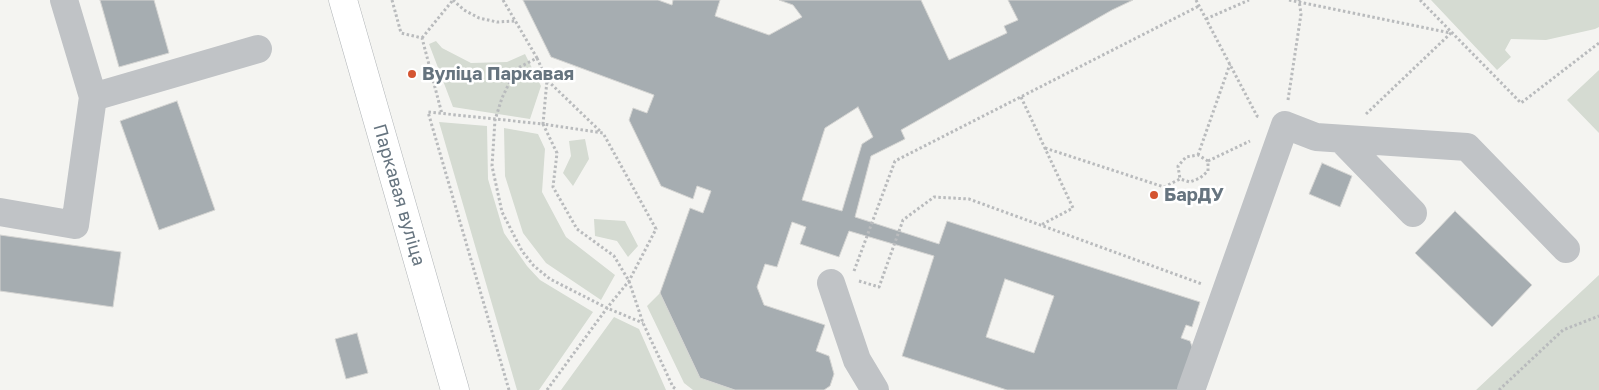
<!DOCTYPE html>
<html>
<head>
<meta charset="utf-8">
<style>
  body { margin:0 }
  canvas { display:block; background:#f4f4f1 }
</style>
</head>
<body>
<canvas width="1599" height="390"></canvas>
<script>
const ctx = document.querySelector('canvas').getContext('2d');
ctx.lineJoin = 'round';
function fillPath(path, color) { ctx.fillStyle = color; ctx.fill(path, 'evenodd'); }
const shape = rows => new Path2D(rows.map(r => 'M' + r).join(''));
function stroke(path, color, width, dash) { ctx.strokeStyle = color; ctx.lineWidth = width; ctx.lineCap = dash ? 'butt' : 'round'; ctx.setLineDash(dash || []); ctx.stroke(path); }
function label(font, color, halo, rows, align = 'center') {
  ctx.font = font + ' "Golos Text",sans-serif'; ctx.lineWidth = 5; ctx.setLineDash([]); ctx.textBaseline = 'middle'; ctx.strokeStyle = halo; ctx.fillStyle = color; for (const [text, x, y, turn = 0] of rows) {
    ctx.save(); ctx.translate(x, y); ctx.rotate((+turn || 0) * Math.PI / 180); ctx.textAlign = isNaN(turn) ? turn : align; if (halo) ctx.strokeText(text, 0, 0); ctx.fillText(text, 0, 0); ctx.restore();
  }
}
fillPath(shape([
  [1431,0,1599,0,1599,27,1595,29,1546,40,1511,39,1505,50,1511,57,1497,70],
  [436,41,442,48,471,63,507,62,525,54,541,86,530,119,453,107,429,44],
  [1599,70,1599,133,1567,100],
  [439,122,487,126,488,179,504,233,527,266,540,280,593,312,539,390,517,390],
  [504,128,538,134,545,149,542,192,566,237,615,275,601,300,546,263,523,233,505,176],
  [585,139,589,159,573,186,563,173,571,156,569,141],
  [594,219,625,221,638,246,628,257,617,241,595,236],
  [1599,275,1599,390,1476,390],
  [660,293,700,378,735,390,693,390,684,383,647,306],
  [614,317,639,329,666,390,561,390]
]), '#d5dbd2');
const building = shape([
  [100,0,154,0,169,53,119,67,100,0],
  [523,0,658,0,672,5,673,0,720,0,715,16,769,35,802,17,793,5,779,0,921,0,949,60,1007,33,1004,26,1018,20,1008,0,1133,0,1112,10,901,130,905,139,871,156,855,217,939,244,947,221,1200,302,1192,327,1186,325,1181,338,1190,341,1193,349,1178,390,1007,390,902,356,934,256,849,231,839,257,800,244,806,227,792,222,777,267,765,264,757,287,764,305,825,325,816,351,829,356,834,374,830,386,824,390,735,390,700,378,660,293,690,208,703,213,711,191,697,186,693,199,661,186,629,120,633,108,647,113,654,95,551,57,523,0],
  [858,107,873,137,862,144,842,211,802,200,825,128,858,107],
  [1005,279,1054,296,1034,353,986,337,1005,279],
  [177,101,215,210,159,230,120,121,177,101],
  [1322,163,1352,176,1340,207,1309,194,1322,163],
  [1455,211,1532,285,1492,327,1415,253,1455,211],
  [0,235,121,252,113,307,0,291,0,235],
  [357,333,368,373,346,379,335,339,357,333]
]);
fillPath(building, '#a6adb1');
stroke(building, '#d5d5d3', 1);
const major = shape([
  [343,0,455,390]
]);
stroke(major, '#b1b5b8', 29);
stroke(shape([
  [392,0,401,33,422,38,442,114],
  [453,0,464,10,479,18,497,22,515,21],
  [503,0,537,58,516,69,502,98,495,120,492,166,502,212,522,251,534,266,550,279,607,308,643,323],
  [1196,0,1257,116,1260,117],
  [1289,0,1451,33],
  [1420,0,1521,103,1599,43],
  [1206,19,1249,0],
  [422,38,453,0],
  [537,58,547,80,602,133],
  [1021,97,1073,208,1041,225],
  [1288,100,1301,14,1299,0],
  [1366,114,1451,33],
  [1045,148,1164,187,1180,179,1190,182,1200,178,1208,171,1208,161,1198,155,1186,157,1178,166,1180,179],
  [1198,155,1230,64],
  [1208,161,1250,141],
  [854,271,895,161,1199,6],
  [859,281,879,287,903,220,934,197,969,199,1202,284],
  [509,390,428,112,543,124,557,153,553,187,577,229,614,256,629,281,643,323,673,387,677,390],
  [547,390,607,308,629,281,656,229,603,133,543,124,547,80],
  [1499,390,1563,330,1599,316]
]), '#b9bbbd', 3, [2.5, 2.5]);
stroke(shape([
  [93,97,258,49],
  [1341,139,1413,213],
  [0,212,75,225,93,97,64,0],
  [831,283,857,360,875,390],
  [1191,390,1285,125,1316,137,1467,147,1566,249]
]), '#c0c3c6', 28);
stroke(major, '#fff', 28);
for (const [x, y, r, color] of [
  [412,74,5,"#d45431"],
  [1154,195,5,"#d45431"]
]) { const dot = new Path2D(); dot.arc(x, y, r, 0, 2 * Math.PI); ctx.fillStyle = color; ctx.fill(dot); stroke(dot, '#fff', 2); }
label('bold 18px', '#66747f', '#fff', [
  ["Вуліца Паркавая",422,74],
  ["БарДУ",1164,195]
], 'left');
label('18px', '#66747f', '#fff', [
  ["Паркавая вуліца",399,195,74]
]);
</script>
</body>
</html>
